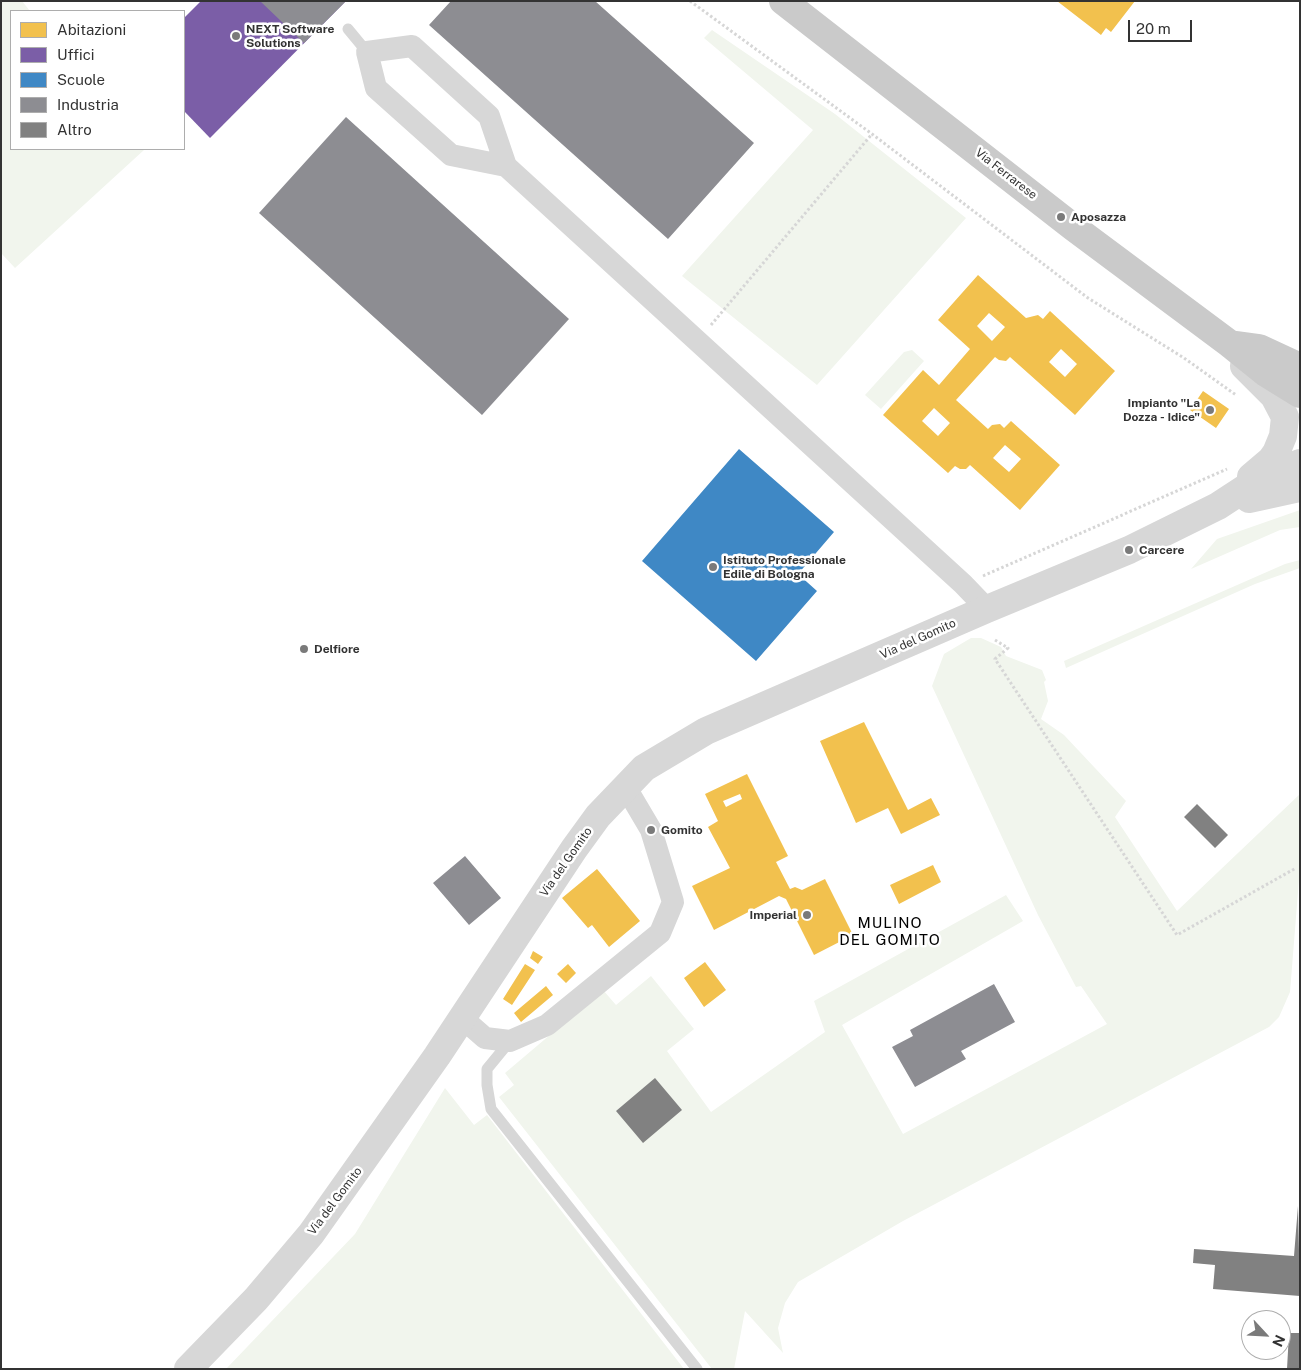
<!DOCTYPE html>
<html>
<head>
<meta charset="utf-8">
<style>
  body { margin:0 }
  #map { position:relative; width:1301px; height:1370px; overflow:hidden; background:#fff; font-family:"Public Sans",sans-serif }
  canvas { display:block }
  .frame { position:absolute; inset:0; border:2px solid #333; pointer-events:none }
  .legend { position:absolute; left:10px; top:10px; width:175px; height:140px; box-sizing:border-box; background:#fff; border:1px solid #adadad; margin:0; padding:6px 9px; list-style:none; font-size:15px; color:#333 }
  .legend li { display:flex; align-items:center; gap:10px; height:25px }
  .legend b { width:25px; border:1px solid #adadad }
  .north { position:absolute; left:1241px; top:1310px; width:50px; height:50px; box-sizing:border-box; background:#fff; border:1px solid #adadad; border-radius:50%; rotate:115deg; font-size:14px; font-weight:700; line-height:20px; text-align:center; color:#333 }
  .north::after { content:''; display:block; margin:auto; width:18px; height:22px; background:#7a7a7a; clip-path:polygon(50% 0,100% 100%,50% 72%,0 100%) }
  .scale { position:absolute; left:1128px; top:20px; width:64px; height:22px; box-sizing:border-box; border:2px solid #333; border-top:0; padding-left:6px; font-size:15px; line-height:18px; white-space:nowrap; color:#333; -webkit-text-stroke:4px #fff; paint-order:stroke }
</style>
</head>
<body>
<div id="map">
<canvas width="1301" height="1370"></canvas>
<div class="frame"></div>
<ul class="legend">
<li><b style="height:14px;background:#f2c14e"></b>Abitazioni</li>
<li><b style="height:14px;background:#7b5ea7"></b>Uffici</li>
<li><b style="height:14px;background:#3f88c5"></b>Scuole</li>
<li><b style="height:14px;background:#8d8d92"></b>Industria</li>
<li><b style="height:14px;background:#818181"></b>Altro</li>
</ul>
<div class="north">N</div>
<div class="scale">20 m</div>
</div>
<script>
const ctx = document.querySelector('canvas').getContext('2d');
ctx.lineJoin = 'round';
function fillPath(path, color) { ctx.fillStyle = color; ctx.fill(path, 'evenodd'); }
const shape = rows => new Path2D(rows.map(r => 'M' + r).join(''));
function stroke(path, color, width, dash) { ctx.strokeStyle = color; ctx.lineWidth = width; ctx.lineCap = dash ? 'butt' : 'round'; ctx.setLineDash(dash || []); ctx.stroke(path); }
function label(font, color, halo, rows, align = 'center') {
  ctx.font = font + ' "Public Sans",sans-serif'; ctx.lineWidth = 5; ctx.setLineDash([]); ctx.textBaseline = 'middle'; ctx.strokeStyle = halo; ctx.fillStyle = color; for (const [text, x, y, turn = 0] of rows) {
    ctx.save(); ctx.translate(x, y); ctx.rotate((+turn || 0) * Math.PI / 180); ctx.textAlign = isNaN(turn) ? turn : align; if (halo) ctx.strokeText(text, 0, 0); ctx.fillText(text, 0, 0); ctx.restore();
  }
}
fillPath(shape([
  [1,1,22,1,30,11,11,11,11,149,144,150,15,268,1,253],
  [712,30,835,114,966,218,817,385,682,276,813,130,704,38],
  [912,350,924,361,881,409,865,395,904,352],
  [1300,510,1300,527,1280,530,1191,569,1217,539],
  [1300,560,1300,568,1255,584,1066,668,1064,661,1285,564],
  [971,638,981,638,1001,647,1006,656,1042,670,1046,680,1044,682,1048,701,1041,719,1064,735,1126,801,1115,817,1177,911,1300,794,1300,867,1290,992,1279,1017,1269,1027,903,1221,798,1282,785,1303,778,1328,783,1353,745,1311,734,1369,712,1369,499,1097,514,1085,505,1073,603,990,616,1005,651,976,694,1029,667,1051,711,1112,825,1032,814,1001,1006,895,1023,921,842,1025,903,1134,1107,1024,1081,986,1076,987,1038,915,932,686,944,654],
  [445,1088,474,1125,487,1115,684,1369,226,1369,355,1234]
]), '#f1f5ed');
fillPath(shape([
  [1057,1,1135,1,1111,32,1106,28,1101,35],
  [978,275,1026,318,1038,315,1043,319,1050,311,1115,371,1075,415,1010,357,1006,361,999,360,995,357,956,400,988,429,992,425,1000,424,1004,428,1011,421,1060,465,1020,510,970,465,966,469,960,469,955,466,948,473,883,415,923,370,939,385,970,349,938,320],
  [989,313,1005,327,992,341,977,326],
  [1061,349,1077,364,1065,377,1049,362],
  [934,408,950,423,938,436,922,421],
  [1005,445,1021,459,1009,472,993,458],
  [1203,391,1229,409,1216,428,1190,410],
  [864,722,908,810,931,798,940,815,901,834,888,808,856,823,820,741],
  [747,774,788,856,776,862,790,889,795,887,802,890,825,879,853,935,814,955,786,899,779,896,714,930,692,886,730,868,708,827,718,821,705,794],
  [740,794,742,799,726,807,723,801],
  [933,865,941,882,899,904,890,885],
  [597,869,640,921,609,947,592,925,588,928,562,898],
  [533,951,543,957,538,964,530,958],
  [705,962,726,990,704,1007,684,978],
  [525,964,535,970,512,1005,503,999],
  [568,964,576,973,566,983,557,974],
  [546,986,553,995,521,1022,514,1013]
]), '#f2c14e');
fillPath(shape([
  [201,1,346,1,210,138,184,111,184,18]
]), '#7b5ea7');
fillPath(shape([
  [739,449,834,532,798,574,817,591,756,661,642,561]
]), '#3f88c5');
fillPath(shape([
  [260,1,346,1,304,43],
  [451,1,595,1,754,143,668,239,429,25],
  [346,117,569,319,482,415,259,213],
  [465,856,501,898,469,925,433,883],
  [994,984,1015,1022,961,1051,966,1059,915,1087,892,1047,913,1036,910,1030]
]), '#8d8d92');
fillPath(shape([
  [1197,804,1228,835,1215,848,1184,817],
  [655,1078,682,1110,643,1143,616,1111],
  [1298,1206,1300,1296,1213,1289,1215,1265,1193,1263,1194,1249,1294,1256],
  [1289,1333,1300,1333,1300,1369,1287,1369]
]), '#818181');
stroke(shape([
  [690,1,872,134,1088,298,1184,358,1236,395],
  [711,325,872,134],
  [983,576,1227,469],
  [995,640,1008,648,995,659,1177,935,1296,868]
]), '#d6d6d6', 3, [2.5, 2.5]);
stroke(shape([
  [348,29,367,52],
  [510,1041,487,1069,487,1085,491,1109,697,1369]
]), '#d7d7d7', 11);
stroke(shape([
  [506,166,451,155,376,88,367,52,412,46,489,116,506,166,963,584,987,609],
  [461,1017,485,1038,510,1041,547,1025,660,933,673,902,651,830,625,786]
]), '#d7d7d7', 22);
stroke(shape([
  [1244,366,1274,396,1285,417,1283,436,1276,453,1271,460,1251,477],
  [1249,499,1300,488],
  [188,1369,256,1299,311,1234,437,1056,574,849,598,816,644,768,706,731,987,609,1129,550,1218,506,1244,489,1300,463]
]), '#d7d7d7', 28);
stroke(shape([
  [783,1,1073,227,1230,344,1266,373,1300,394],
  [1237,345,1259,348,1300,367]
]), '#cacaca', 28);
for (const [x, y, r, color] of [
  [236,36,5,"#7a7a7a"],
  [1061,217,5,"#7a7a7a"],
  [1210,410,5,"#7a7a7a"],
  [1129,550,5,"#7a7a7a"],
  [713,567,5,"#7a7a7a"],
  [304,649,5,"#7a7a7a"],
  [651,830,5,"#7a7a7a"],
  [807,915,5,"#7a7a7a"]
]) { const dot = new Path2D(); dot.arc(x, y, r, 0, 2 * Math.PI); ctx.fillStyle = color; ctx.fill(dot); stroke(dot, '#fff', 2); }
label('bold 12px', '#333', '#fff', [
  ["NEXT Software",246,29],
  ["Solutions",246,43],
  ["Aposazza",1071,217],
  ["Impianto \"La",1200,403,"right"],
  ["Dozza - Idice\"",1200,417,"right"],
  ["Carcere",1139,550],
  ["Istituto Professionale",723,560],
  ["Edile di Bologna",723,574],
  ["Delfiore",314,649],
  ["Gomito",661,830],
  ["Imperial",797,915,"right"]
], 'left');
label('12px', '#333', '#fff', [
  ["Via Ferrarese",1006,174,38],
  ["Via del Gomito",918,639,-24],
  ["Via del Gomito",566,862,-55],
  ["Via del Gomito",335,1201,-53]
]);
ctx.letterSpacing = '1px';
label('15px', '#000', '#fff', [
  ["MULINO",890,923],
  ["DEL GOMITO",890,940]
]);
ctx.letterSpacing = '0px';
</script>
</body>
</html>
